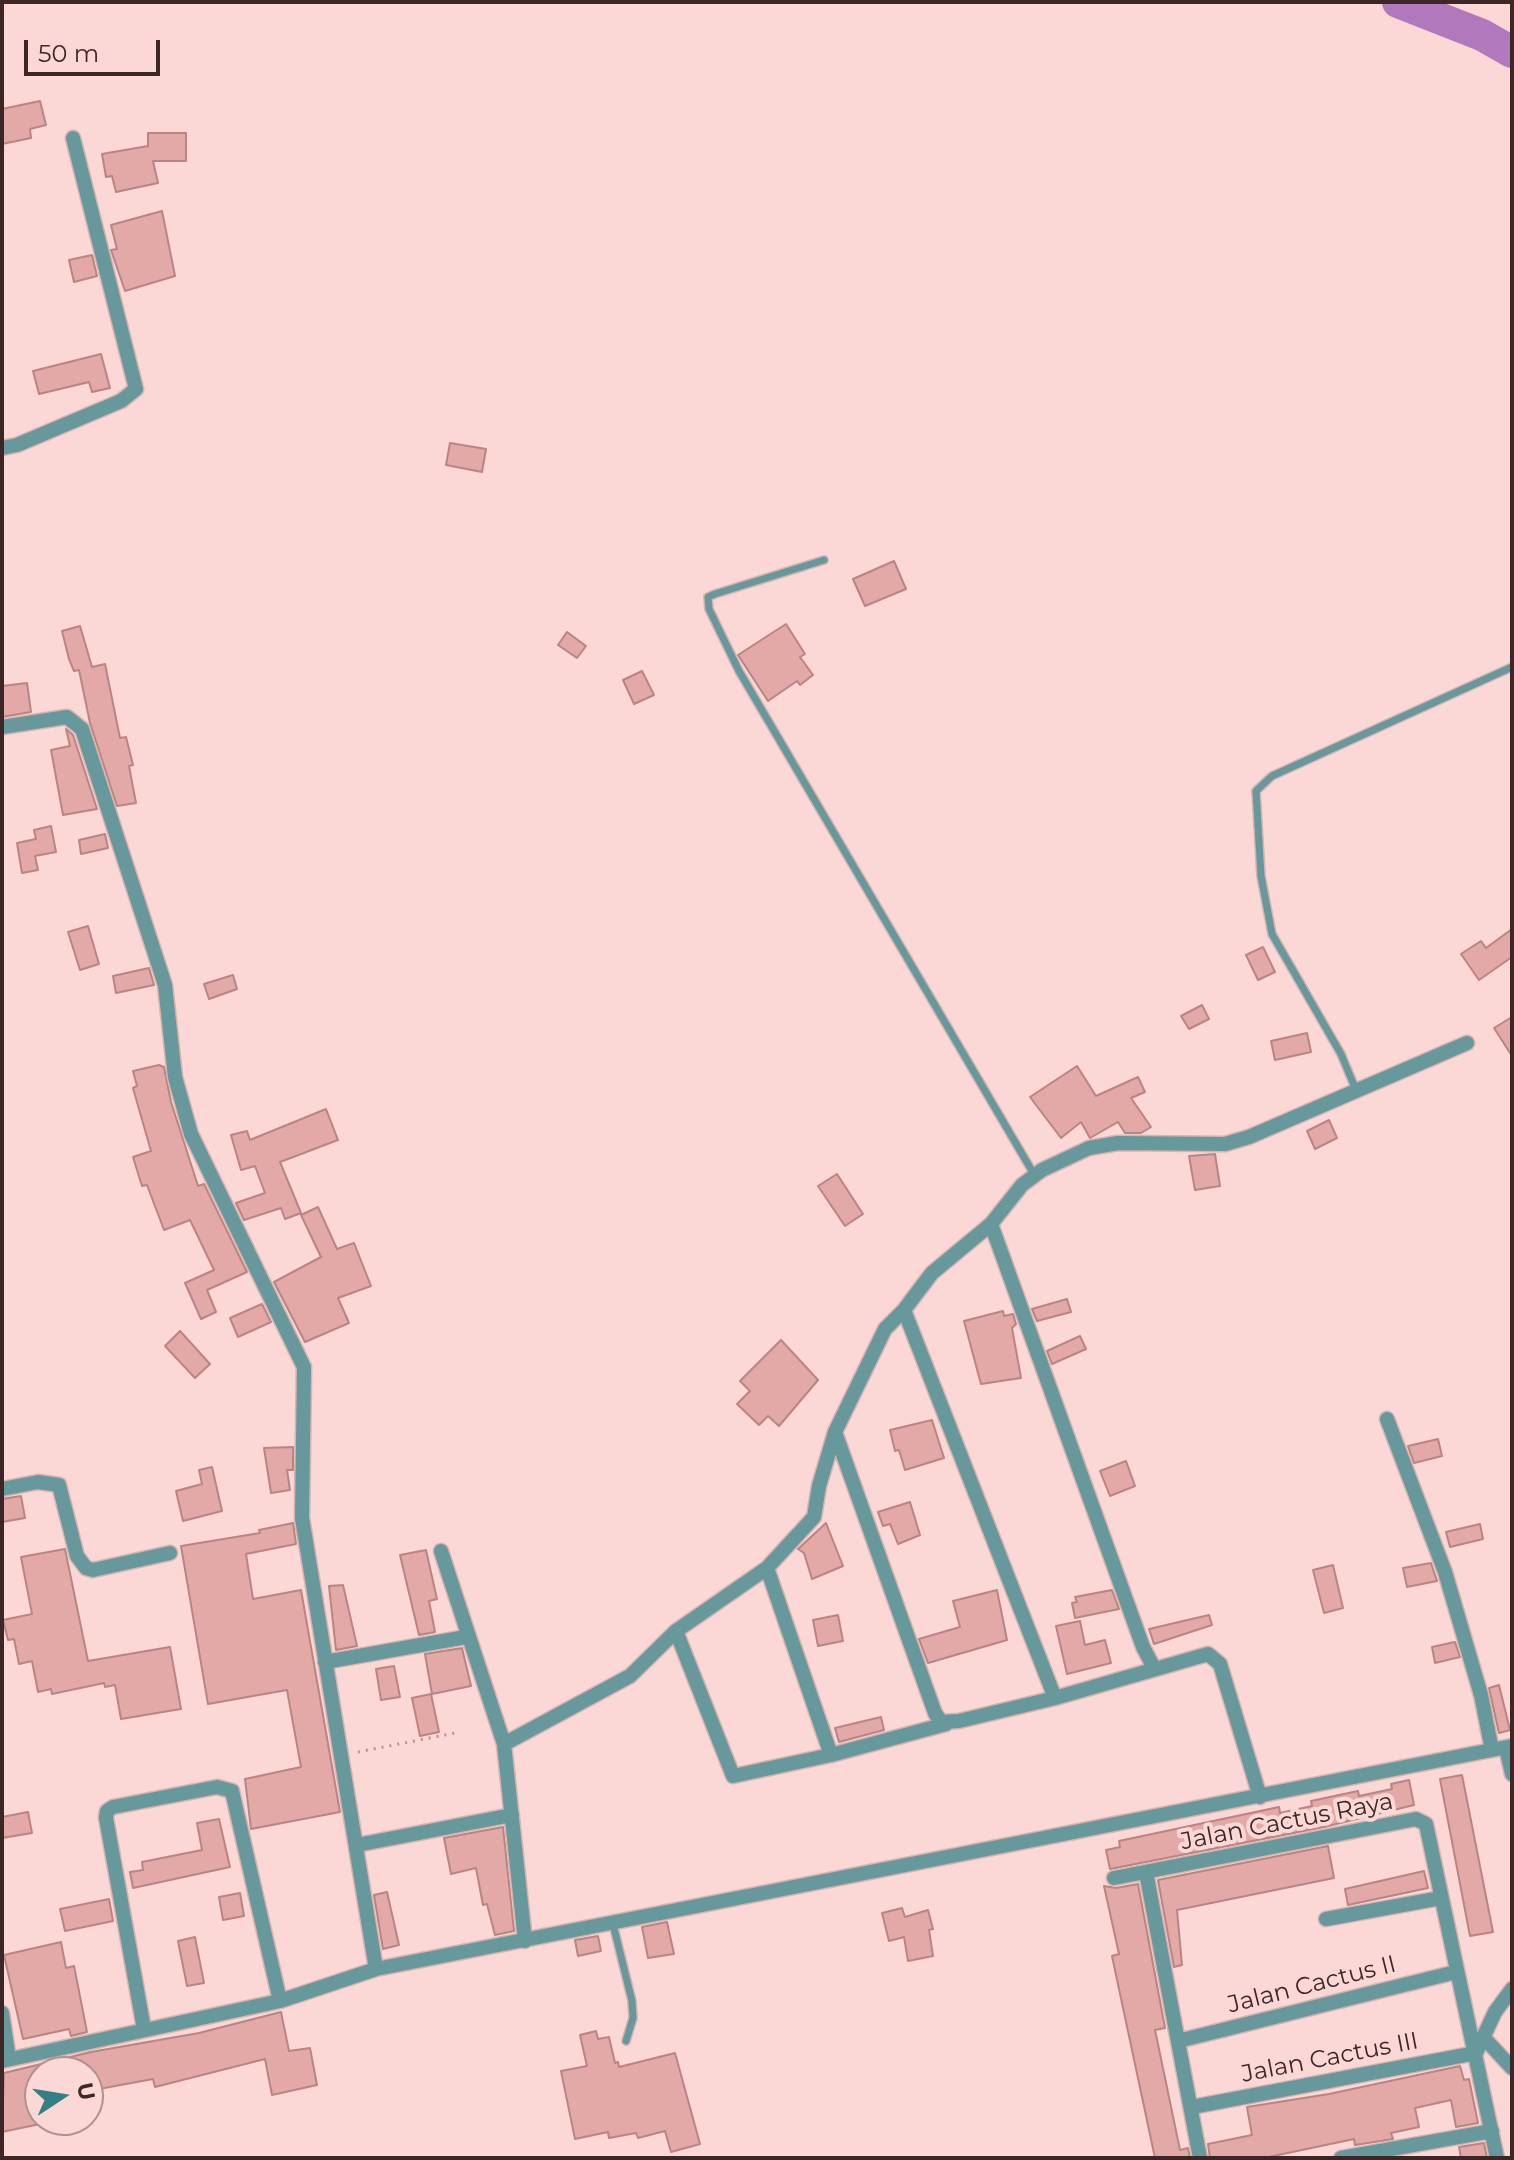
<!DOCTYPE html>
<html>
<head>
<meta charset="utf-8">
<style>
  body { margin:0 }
  #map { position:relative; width:1514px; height:2160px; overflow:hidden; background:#fbd7d5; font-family:Montserrat,sans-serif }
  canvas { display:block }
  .frame { position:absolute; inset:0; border:4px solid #3d2726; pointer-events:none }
  .north { position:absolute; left:24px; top:2056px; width:80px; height:80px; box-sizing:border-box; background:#fbd7d5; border:2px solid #af918f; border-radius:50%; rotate:78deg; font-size:22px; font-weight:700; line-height:32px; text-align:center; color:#3d2726 }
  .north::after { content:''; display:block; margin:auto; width:28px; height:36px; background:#357e83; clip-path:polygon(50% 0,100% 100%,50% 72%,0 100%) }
  .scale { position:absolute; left:24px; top:40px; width:136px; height:36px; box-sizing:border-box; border:4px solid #3d2726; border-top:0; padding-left:10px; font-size:24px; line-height:28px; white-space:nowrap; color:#3d2726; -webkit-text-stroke:6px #fbd7d5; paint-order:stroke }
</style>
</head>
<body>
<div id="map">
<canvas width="1514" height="2160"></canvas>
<div class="frame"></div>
<div class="north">U</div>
<div class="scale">50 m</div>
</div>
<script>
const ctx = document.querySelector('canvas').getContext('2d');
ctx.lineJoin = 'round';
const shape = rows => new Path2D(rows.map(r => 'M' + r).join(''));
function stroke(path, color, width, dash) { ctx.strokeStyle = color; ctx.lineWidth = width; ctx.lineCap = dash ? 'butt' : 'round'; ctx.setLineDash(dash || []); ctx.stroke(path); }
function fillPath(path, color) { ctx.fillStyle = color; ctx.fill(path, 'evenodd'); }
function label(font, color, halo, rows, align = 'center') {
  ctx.font = font + ' Montserrat,sans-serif'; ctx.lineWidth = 8; ctx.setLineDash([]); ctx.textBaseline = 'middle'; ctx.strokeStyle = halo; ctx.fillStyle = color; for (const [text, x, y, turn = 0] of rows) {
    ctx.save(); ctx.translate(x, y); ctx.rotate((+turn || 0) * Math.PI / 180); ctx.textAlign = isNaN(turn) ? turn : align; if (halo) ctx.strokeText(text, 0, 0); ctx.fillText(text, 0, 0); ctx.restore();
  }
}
stroke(shape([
  [1398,2,1482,35,1512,52]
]), '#b278bc', 32);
const building = shape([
  [40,101,46,125,30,129,31,138,2,144,2,109,40,101],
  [148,133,186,133,186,161,153,161,158,183,116,192,112,176,106,177,102,154,148,146,148,133],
  [162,211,175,276,125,291,111,250,117,249,111,225,162,211],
  [92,255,97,276,74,282,69,260,92,255],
  [101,354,110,388,92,392,89,382,39,394,33,371,101,354],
  [450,443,486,449,482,472,446,465,450,443],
  [894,561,906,589,865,606,853,579,894,561],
  [786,624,805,654,800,657,813,675,800,685,797,681,768,701,738,655,786,624],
  [80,626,92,667,105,664,120,738,126,737,133,765,129,766,136,803,117,806,90,723,79,670,74,671,69,659,62,631,80,626],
  [567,632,586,646,577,658,558,645,567,632],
  [642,671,654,695,634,704,623,680,642,671],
  [27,683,31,712,2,717,2,686,27,683],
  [66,729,73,735,97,809,63,815,51,750,70,746,66,729],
  [51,826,56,852,35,856,38,870,22,873,17,843,36,839,34,830,51,826],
  [105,834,108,848,81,854,79,840,105,834],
  [88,926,99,964,80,970,68,932,88,926],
  [1512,929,1512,957,1479,980,1461,954,1481,941,1486,948,1512,929],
  [1263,947,1275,972,1258,980,1246,955,1263,947],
  [149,968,154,985,116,993,113,976,149,968],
  [233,975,237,989,209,999,204,984,233,975],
  [1202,1005,1209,1019,1189,1029,1181,1016,1202,1005],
  [1512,1017,1512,1056,1494,1028,1512,1017],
  [1307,1033,1311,1052,1275,1060,1271,1041,1307,1033],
  [159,1065,164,1067,171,1102,198,1186,204,1184,247,1272,207,1290,216,1312,201,1319,185,1283,214,1270,190,1220,164,1230,147,1185,142,1186,133,1157,151,1151,133,1088,137,1086,133,1071,159,1065],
  [1077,1066,1096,1096,1138,1077,1145,1092,1131,1098,1151,1127,1141,1133,1125,1133,1118,1122,1090,1138,1081,1122,1061,1138,1030,1097,1077,1066],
  [326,1109,338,1140,280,1162,301,1213,285,1219,281,1208,244,1220,236,1203,265,1193,255,1166,241,1170,231,1135,247,1131,250,1140,326,1109],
  [1329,1120,1337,1138,1315,1149,1307,1131,1329,1120],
  [1215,1154,1220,1186,1195,1190,1189,1156,1215,1154],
  [837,1174,863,1214,845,1226,818,1186,837,1174],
  [318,1207,337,1249,354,1243,371,1286,338,1298,349,1323,305,1342,274,1282,321,1257,301,1215,318,1207],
  [1067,1299,1071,1312,1037,1321,1032,1309,1067,1299],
  [262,1304,271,1322,238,1337,230,1318,262,1304],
  [1003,1311,1004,1316,1013,1314,1016,1324,1012,1328,1021,1378,981,1384,964,1321,1003,1311],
  [180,1331,210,1364,195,1378,165,1346,180,1331],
  [1080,1336,1086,1349,1052,1364,1047,1351,1080,1336],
  [781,1340,818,1380,779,1426,768,1416,759,1425,737,1404,750,1391,740,1381,781,1340],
  [932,1420,944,1458,905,1470,899,1450,895,1451,890,1430,932,1420],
  [1438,1439,1442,1456,1414,1463,1408,1446,1438,1439],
  [293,1447,293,1470,287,1470,290,1490,271,1493,264,1448,293,1447],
  [1126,1461,1135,1486,1110,1496,1100,1471,1126,1461],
  [212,1467,222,1511,183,1521,176,1491,202,1484,199,1470,212,1467],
  [21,1496,25,1518,2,1522,2,1499,21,1496],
  [910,1502,920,1535,898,1544,890,1524,883,1526,878,1512,910,1502],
  [293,1523,296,1544,246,1554,253,1599,301,1590,340,1812,251,1829,245,1779,301,1767,287,1690,208,1704,181,1546,260,1533,259,1530,293,1523],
  [826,1523,843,1566,812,1579,804,1553,798,1549,826,1523],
  [1480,1524,1483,1539,1450,1547,1446,1532,1480,1524],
  [65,1549,88,1661,170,1647,181,1709,121,1719,115,1685,105,1687,104,1683,52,1694,51,1689,38,1692,32,1661,19,1664,14,1639,8,1640,3,1620,32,1614,21,1557,65,1549],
  [426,1550,437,1599,429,1601,435,1632,419,1635,400,1555,426,1550],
  [1431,1563,1437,1581,1407,1587,1403,1568,1431,1563],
  [1333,1565,1343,1608,1324,1613,1313,1570,1333,1565],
  [343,1585,357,1646,336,1650,329,1586,343,1585],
  [997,1590,1007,1640,928,1663,919,1639,960,1627,953,1601,997,1590],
  [1112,1590,1119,1609,1075,1618,1072,1603,1077,1602,1075,1597,1112,1590],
  [838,1615,843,1641,818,1646,813,1620,838,1615],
  [1209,1615,1212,1625,1154,1644,1149,1629,1209,1615],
  [1080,1621,1085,1645,1105,1640,1111,1663,1067,1674,1056,1626,1080,1621],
  [1455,1642,1460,1657,1435,1663,1432,1647,1455,1642],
  [462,1648,471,1686,432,1694,425,1654,462,1648],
  [394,1666,400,1697,381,1700,376,1669,394,1666],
  [1499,1685,1510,1730,1499,1733,1489,1688,1499,1685],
  [431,1694,439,1732,420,1736,412,1698,431,1694],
  [881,1717,884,1730,839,1742,835,1728,881,1717],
  [1462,1775,1493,1932,1470,1936,1440,1779,1462,1775],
  [1409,1780,1414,1805,1324,1827,1110,1869,1106,1850,1120,1847,1119,1841,1279,1807,1280,1813,1312,1806,1311,1801,1358,1791,1359,1796,1392,1789,1391,1784,1409,1780],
  [28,1812,32,1833,2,1838,2,1817,28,1812],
  [219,1819,230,1867,133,1888,130,1872,143,1870,142,1862,202,1850,197,1823,219,1819],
  [503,1827,514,1931,495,1935,487,1904,483,1905,476,1868,451,1874,444,1838,503,1827],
  [1328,1846,1334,1878,1177,1910,1182,1965,1174,1967,1158,1880,1328,1846],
  [1424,1871,1428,1888,1348,1905,1345,1889,1424,1871],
  [1138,1884,1165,2028,1155,2030,1180,2150,1188,2148,1190,2158,1155,2158,1112,1956,1119,1954,1104,1886,1116,1888,1138,1884],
  [387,1892,399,1945,383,1949,374,1895,387,1892],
  [240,1893,244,1916,223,1920,219,1897,240,1893],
  [109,1899,113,1921,65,1931,60,1909,109,1899],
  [902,1908,905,1917,928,1910,933,1929,929,1930,933,1956,908,1961,904,1937,889,1941,882,1913,902,1908],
  [667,1922,674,1954,648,1958,642,1927,667,1922],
  [598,1936,601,1951,578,1956,575,1940,598,1936],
  [195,1937,204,1983,187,1986,178,1941,195,1937],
  [61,1942,66,1968,74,1966,87,2032,71,2036,69,2029,23,2039,4,1955,61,1942],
  [281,2012,289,2051,310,2048,317,2085,272,2095,265,2059,155,2087,153,2079,88,2091,88,2072,40,2072,40,2124,2,2132,4,2073,91,2052,199,2033,281,2012],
  [596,2031,598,2039,609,2037,615,2063,618,2062,619,2067,675,2053,700,2144,671,2152,665,2131,638,2138,636,2133,609,2138,608,2132,575,2139,561,2071,587,2066,580,2035,596,2031],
  [1460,2066,1464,2080,1469,2079,1478,2123,1456,2127,1451,2100,1415,2108,1419,2127,1391,2133,1393,2139,1355,2145,1354,2139,1264,2158,1210,2158,1208,2144,1252,2135,1247,2107,1329,2094,1460,2066],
  [1484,2143,1487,2158,1461,2158,1459,2147,1484,2143]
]);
fillPath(building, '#e2a9a7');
stroke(building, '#bb8482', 2);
const service = shape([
  [824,560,715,594,708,597,709,609,739,671,1035,1176],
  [1356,1090,1341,1054,1272,934,1261,876,1256,791,1272,776,1512,667],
  [613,1924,632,2001,633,2018,626,2041]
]);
const minor = shape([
  [2,448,17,445,121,401,136,389,73,138],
  [2,727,67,717,82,729,165,985,175,1077,191,1134,304,1367,302,1518,376,1969],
  [991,1224,1143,1647,1154,1668],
  [904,1310,1055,1698],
  [1387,1419,1445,1572,1481,1695,1492,1750],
  [835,1432,935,1713,941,1722,959,1721,1055,1698,1208,1654,1220,1664,1260,1797],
  [2,1489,38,1482,59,1485,77,1556,86,1568,93,1570,170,1553],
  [441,1551,504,1744],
  [767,1568,831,1755,946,1724],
  [676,1631,733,1776,831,1755],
  [325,1662,466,1637],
  [1506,1748,1512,1774],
  [357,1845,512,1815],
  [1146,1872,1200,2158],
  [1114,1878,1416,1819,1426,1824,1497,2158],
  [1326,1919,1441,1898],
  [525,1941,504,1744,630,1676,676,1631,767,1568,814,1517,819,1486,835,1432,885,1329,904,1310,932,1273,991,1224,1022,1185,1042,1170,1089,1148,1118,1143,1225,1144,1249,1137,1467,1043],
  [2,2013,9,2059],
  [144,2029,106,1818,107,1811,113,1807,217,1787,232,1791,280,2001],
  [1485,2039,1512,2068],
  [1178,2041,1456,1972],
  [1476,2053,1495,2012,1512,1989],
  [2,2061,280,2001,376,1969,1512,1746],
  [1192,2107,1476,2053],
  [1341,2158,1492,2131]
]);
stroke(service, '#d5b4b2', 10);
stroke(minor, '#d5b4b2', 17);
stroke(shape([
  [358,1752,455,1733]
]), '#b59695', 3, [2, 6]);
stroke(service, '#67989c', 7);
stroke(minor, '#67989c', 14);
label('24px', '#3d2726', '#fbd7d5', [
  ["Jalan Cactus Raya",1287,1822,-11],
  ["Jalan Cactus II",1312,1985,-14],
  ["Jalan Cactus III",1330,2058,-11]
]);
</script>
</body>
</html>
